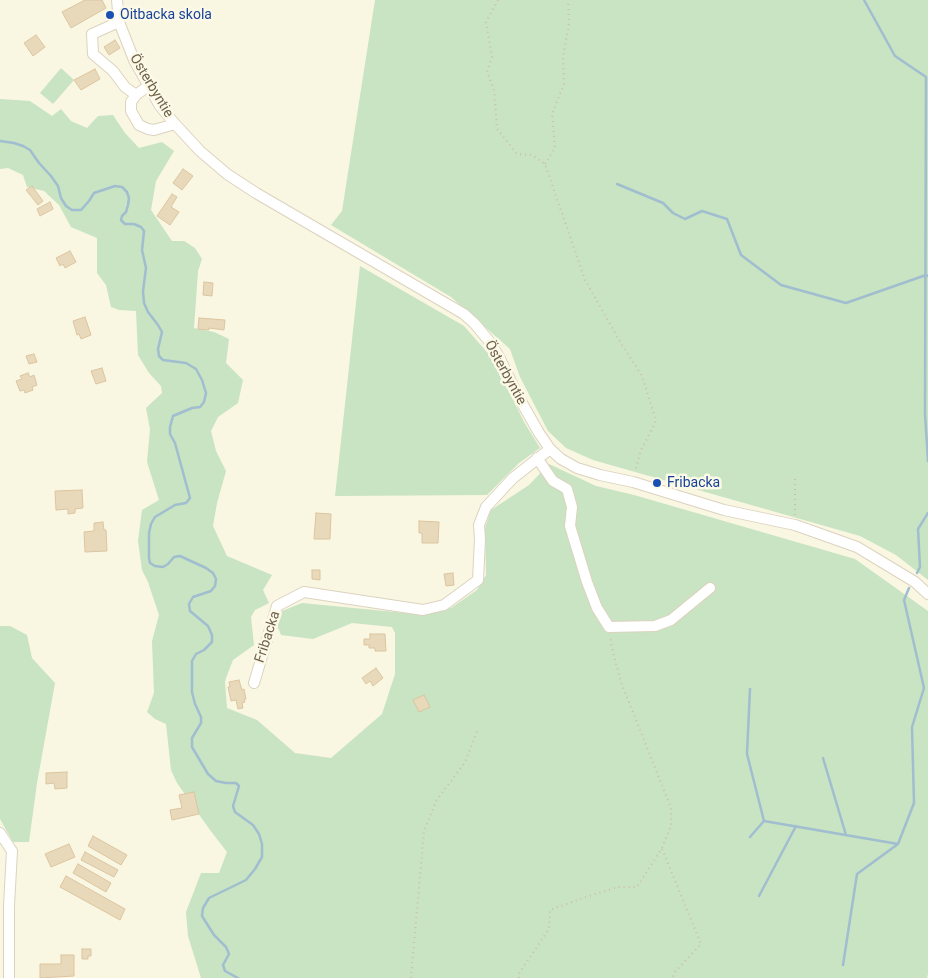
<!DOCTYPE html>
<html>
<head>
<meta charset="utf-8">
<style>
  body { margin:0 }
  canvas { display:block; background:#f9f6e2 }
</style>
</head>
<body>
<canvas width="928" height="978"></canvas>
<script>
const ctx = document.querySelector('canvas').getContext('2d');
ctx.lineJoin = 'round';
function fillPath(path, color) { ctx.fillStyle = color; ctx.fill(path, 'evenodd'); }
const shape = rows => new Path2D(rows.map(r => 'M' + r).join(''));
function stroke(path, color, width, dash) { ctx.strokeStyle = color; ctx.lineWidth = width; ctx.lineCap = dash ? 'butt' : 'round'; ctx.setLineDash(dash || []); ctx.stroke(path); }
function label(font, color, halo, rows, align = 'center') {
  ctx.font = font + ' Roboto,sans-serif'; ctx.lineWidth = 5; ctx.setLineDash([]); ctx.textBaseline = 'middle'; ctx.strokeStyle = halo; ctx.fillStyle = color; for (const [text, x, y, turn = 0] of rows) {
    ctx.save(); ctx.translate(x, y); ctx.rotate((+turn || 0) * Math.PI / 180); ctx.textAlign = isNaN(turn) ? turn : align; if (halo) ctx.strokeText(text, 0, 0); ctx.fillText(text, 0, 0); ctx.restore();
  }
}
fillPath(shape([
  [375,0,928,0,928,580,896,555,860,536,593,460,566,448,548,431,520,377,510,349,451,297,331,225,342,211],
  [61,68,74,80,53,104,40,93],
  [0,99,30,101,52,116,61,109,71,121,87,128,98,116,113,115,125,133,139,148,162,142,174,151,156,181,151,210,172,241,184,241,195,248,202,259,198,271,194,328,214,332,229,339,226,363,243,380,238,403,218,417,211,431,216,451,226,471,217,503,213,526,227,556,272,575,263,590,269,603,255,610,251,617,254,645,233,660,226,678,225,682,227,708,257,720,295,753,331,758,382,714,395,674,395,633,392,627,352,623,313,639,281,635,277,625,282,611,302,603,426,615,451,608,477,590,486,575,485,528,491,510,529,485,549,464,596,486,634,495,855,559,928,611,928,974,927,978,201,978,188,936,186,912,201,873,219,873,227,852,210,830,177,783,171,770,166,724,155,719,147,712,154,693,152,641,159,615,148,582,142,570,138,541,142,510,159,500,147,462,150,429,146,408,162,393,161,386,149,373,138,355,136,311,119,310,111,307,106,285,97,273,97,238,71,227,59,205,44,191,27,187,23,175,8,168,0,169],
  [360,266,464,326,493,359,524,422,540,448,519,463,487,495,335,496],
  [0,626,10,626,27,635,32,658,55,683,37,783,29,842,13,842,0,819]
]), '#c8e4c2');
stroke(shape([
  [864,0,895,56,926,77,925,414,928,461],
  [0,141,14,143,23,146,30,150,39,163,51,176,58,186,61,198,66,206,72,210,81,210,89,201,94,193,115,186,122,187,127,192,129,198,128,205,126,212,122,216,121,220,125,224,134,224,141,227,144,231,142,250,146,268,143,291,144,303,148,312,158,325,162,332,158,349,159,356,163,360,186,363,196,369,202,380,206,393,204,402,200,407,192,408,173,416,170,427,170,434,175,443,190,498,186,503,175,505,155,517,151,524,149,533,149,558,150,563,155,566,163,567,168,564,174,557,180,556,206,568,213,573,216,579,215,586,211,591,193,597,189,604,190,611,208,626,212,635,212,642,204,650,196,654,192,661,192,692,195,704,201,717,201,723,192,738,192,747,208,774,216,781,226,783,236,783,239,786,233,806,235,812,253,825,259,834,262,844,262,857,255,869,246,880,209,898,203,908,202,916,214,935,226,947,229,954,223,965,225,971,238,978],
  [617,184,663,203,673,213,685,219,702,211,727,219,741,255,781,285,846,303,926,275,928,276],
  [917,573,920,567,918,529,928,513],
  [750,689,747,754,764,821,898,844],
  [823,758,846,835],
  [750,837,764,821],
  [759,896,796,826],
  [843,965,857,874,898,844,914,803,912,727,924,688,904,600,909,588]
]), '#a1bdd0', 2.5);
const building = shape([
  [85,0,102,0,106,8,71,28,62,12,85,0],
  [36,35,45,47,33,56,24,43,36,35],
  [115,40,120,48,109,55,104,47,115,40],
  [95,69,100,79,81,90,74,80,95,69],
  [183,169,193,176,182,190,173,183,183,169],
  [32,186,43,201,38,205,26,190,32,186],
  [172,194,177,197,171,207,179,212,170,225,157,216,172,194],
  [50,202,53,209,40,216,37,209,50,202],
  [70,251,76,262,65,268,63,264,60,266,56,258,70,251],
  [204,282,213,283,212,296,203,295,204,282],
  [85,317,91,335,81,339,79,334,77,335,73,321,85,317],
  [199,318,225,320,224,330,209,328,209,330,198,329,199,318],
  [34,354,37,362,29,364,26,356,34,354],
  [102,368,106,381,96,384,91,371,102,368],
  [28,373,30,377,34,375,37,385,32,387,33,390,25,393,24,390,20,391,16,381,22,379,20,376,28,373],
  [82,490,83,508,75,509,75,513,68,514,68,509,56,510,55,491,82,490],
  [316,513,331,514,330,539,314,539,316,513],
  [419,521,439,522,438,543,422,543,422,533,419,533,419,521],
  [103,522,104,530,106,530,107,551,85,552,84,532,94,531,94,523,103,522],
  [312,570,320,570,320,580,312,579,312,570],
  [453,573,454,585,446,586,444,574,453,573],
  [370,634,385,634,386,651,375,651,375,648,369,648,369,645,364,645,364,639,370,639,370,634],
  [376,668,383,678,373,686,370,681,366,684,362,678,376,668],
  [239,680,242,690,244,689,246,699,244,699,245,702,242,703,243,708,238,709,236,700,231,701,228,687,230,687,229,682,239,680],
  [424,695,430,707,419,712,413,700,424,695],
  [67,772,67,788,55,789,54,783,46,784,46,773,67,772],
  [194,792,199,814,172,820,170,810,182,808,179,795,194,792],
  [93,836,127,855,121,865,88,846,93,836],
  [69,844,75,857,51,867,45,854,69,844],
  [85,852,118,870,114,877,81,860,85,852],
  [78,864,111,883,106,892,73,873,78,864],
  [66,876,125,909,120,920,60,887,66,876],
  [82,949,91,949,91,956,88,956,88,959,82,959,82,949],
  [61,955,74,955,74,976,40,978,40,964,61,964,61,955]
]);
fillPath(building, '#e8d9bb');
stroke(building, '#dcc59f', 1);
const minor = shape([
  [117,0,119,22,134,60,160,106,175,124,200,151,227,174,256,193,464,314,475,324,489,341,499,357,518,396,539,433,550,449,561,459,577,468,600,475,633,482,724,510,795,525,857,547,915,582,928,594],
  [119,22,92,34,93,54,113,71,125,87,136,95],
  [148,86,136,95,131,102,131,111,139,125,148,129,154,130,175,124],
  [537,458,553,481,567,489,572,507,570,526,587,582,597,608,609,627,655,626,671,620,710,588],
  [254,683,277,606,304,592,423,610,444,605,478,580,480,539,479,525,486,507,513,478,550,449],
  [0,833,12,851,9,906,9,978]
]);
stroke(minor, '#dcd3bf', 12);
stroke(shape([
  [498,0,486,22,492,57,487,72,494,89,497,129,517,154,532,155,545,164,585,280,619,340,642,376,656,421,641,450,635,472],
  [545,164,555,148,552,114,564,84,563,56,569,25,568,0],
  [795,515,795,476],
  [662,849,701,944,674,973,673,978],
  [411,978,424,831,436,801,465,762,478,729],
  [519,978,518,975,549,929,550,910,583,898,618,887,637,887,661,850,671,826,671,808,621,682,614,656,610,637]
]), '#cfbea1', 2, [1, 4]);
stroke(minor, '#fff', 10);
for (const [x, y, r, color] of [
  [110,15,5,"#1a4fb4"],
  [657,483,5,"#1a4fb4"]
]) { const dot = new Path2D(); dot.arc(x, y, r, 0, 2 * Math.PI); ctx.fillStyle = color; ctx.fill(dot); stroke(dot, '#fcf9e7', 2); }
label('14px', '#164399', '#fcf9e7', [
  ["Oitbacka skola",120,15],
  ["Fribacka",667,483]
], 'left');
label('14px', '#6d604b', '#fcf9e7', [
  ["Österbyntie",151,86,59],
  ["Österbyntie",505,373,61],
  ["Fribacka",268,637,-72]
]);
</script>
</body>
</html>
